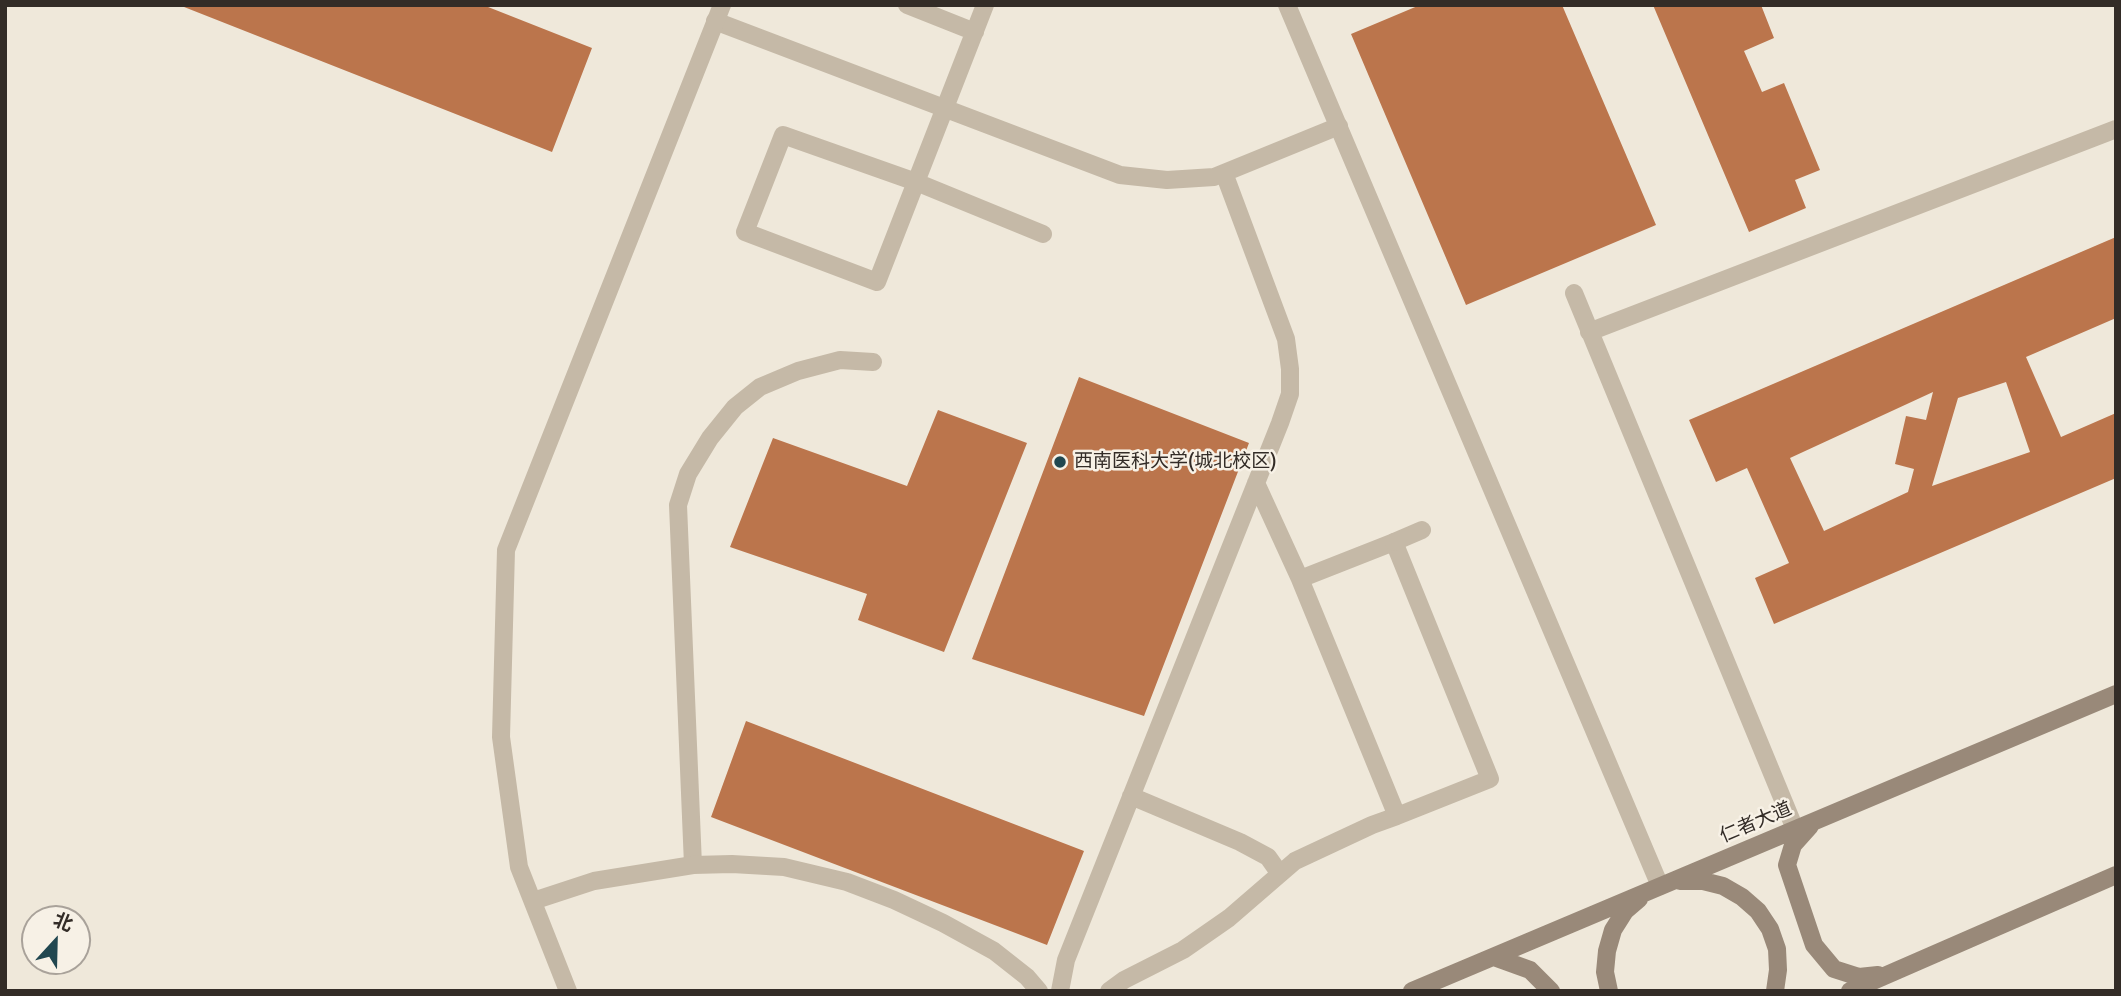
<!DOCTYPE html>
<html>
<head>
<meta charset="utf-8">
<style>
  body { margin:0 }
  #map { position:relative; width:2121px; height:996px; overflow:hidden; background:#efe8da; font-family:Signika,"Noto Sans SC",sans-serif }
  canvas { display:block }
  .frame { position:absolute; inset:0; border:7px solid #332c27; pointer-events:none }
  .north { position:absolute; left:21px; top:905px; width:70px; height:70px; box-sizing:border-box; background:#f7f1e6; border:2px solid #a9a29a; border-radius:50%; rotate:22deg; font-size:19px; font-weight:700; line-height:28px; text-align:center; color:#332c27 }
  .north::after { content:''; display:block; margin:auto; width:24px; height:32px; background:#214750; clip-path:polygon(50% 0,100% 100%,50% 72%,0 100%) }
</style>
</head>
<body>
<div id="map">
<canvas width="2121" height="996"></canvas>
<div class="frame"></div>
<div class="north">北</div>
</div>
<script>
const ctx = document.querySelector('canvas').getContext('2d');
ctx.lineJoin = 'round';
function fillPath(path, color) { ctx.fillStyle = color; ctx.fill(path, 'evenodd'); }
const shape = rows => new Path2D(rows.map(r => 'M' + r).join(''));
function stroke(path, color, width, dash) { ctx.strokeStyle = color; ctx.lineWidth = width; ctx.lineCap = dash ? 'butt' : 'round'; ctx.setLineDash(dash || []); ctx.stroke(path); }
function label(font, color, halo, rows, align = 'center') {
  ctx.font = font + ' Signika,"Noto Sans SC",sans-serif'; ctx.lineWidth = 5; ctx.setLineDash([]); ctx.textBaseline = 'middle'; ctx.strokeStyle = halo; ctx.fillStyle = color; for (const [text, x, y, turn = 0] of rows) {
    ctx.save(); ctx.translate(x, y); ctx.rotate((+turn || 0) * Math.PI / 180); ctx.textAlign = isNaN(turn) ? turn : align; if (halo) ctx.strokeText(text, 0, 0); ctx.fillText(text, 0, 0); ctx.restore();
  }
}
fillPath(shape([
  [179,5,483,5,592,48,552,152],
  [1420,5,1562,5,1656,225,1466,305,1351,34],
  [1653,5,1761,5,1774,38,1744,51,1762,92,1784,83,1820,170,1795,180,1806,208,1749,232],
  [2116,237,2116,318,2026,357,2061,437,2116,413,2116,478,1774,624,1755,578,1789,563,1747,468,1716,482,1689,420],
  [2006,382,2030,452,1932,486,1958,398],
  [1933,392,1926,420,1906,416,1895,464,1914,469,1908,492,1824,531,1790,458],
  [1079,377,1249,443,1144,716,972,659],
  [938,410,1027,443,944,652,858,620,867,594,730,547,773,438,907,486],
  [746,721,1084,851,1047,945,711,817]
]), '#bb754c');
stroke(shape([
  [907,5,975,32],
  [985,5,916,182,877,282,745,232,783,135,916,182,1043,234],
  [715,21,1120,175,1167,180,1214,177,1339,126],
  [1574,293,1795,829],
  [1589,332,2116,129],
  [1256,483,1300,579],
  [1131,796,1240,842,1268,857,1280,874],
  [693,865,678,505,688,474,710,438,735,407,760,387,798,371,840,360,873,362],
  [1060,991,1066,960,1280,423,1290,394,1290,369,1286,339,1224,173],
  [1109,991,1124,980,1183,950,1229,918,1295,861,1372,825,1397,816,1490,779,1394,542,1300,579,1397,816]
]), '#c5b9a7', 18);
stroke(shape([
  [1287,5,1660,886],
  [1394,542,1422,530],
  [533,901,594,881,693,865,732,864,784,867,847,882,894,900,943,923,994,951,1027,977,1039,991],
  [568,991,519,867,501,737,506,550,722,5]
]), '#c5b9a7', 18);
stroke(shape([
  [1810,826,1793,845,1787,865,1814,945,1834,969,1859,977,1878,975],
  [1680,881,1703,881,1723,886,1742,897,1758,911,1770,929,1777,949,1778,970,1775,991],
  [1494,957,1530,970,1551,991],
  [1412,991,2116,694],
  [1609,991,1605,972,1607,951,1613,930,1625,911,1639,899],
  [1850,991,2116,875]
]), '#998979', 18);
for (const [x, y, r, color] of [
  [1060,462,7,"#214750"]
]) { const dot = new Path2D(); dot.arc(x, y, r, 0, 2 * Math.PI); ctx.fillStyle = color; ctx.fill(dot); stroke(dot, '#f7f1e6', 2.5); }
label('19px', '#332c27', '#f7f1e6', [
  ["西南医科大学(城北校区)",1074,462]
], 'left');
label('19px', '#332c27', '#f7f1e6', [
  ["仁者大道",1756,823,-23]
]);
</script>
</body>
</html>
